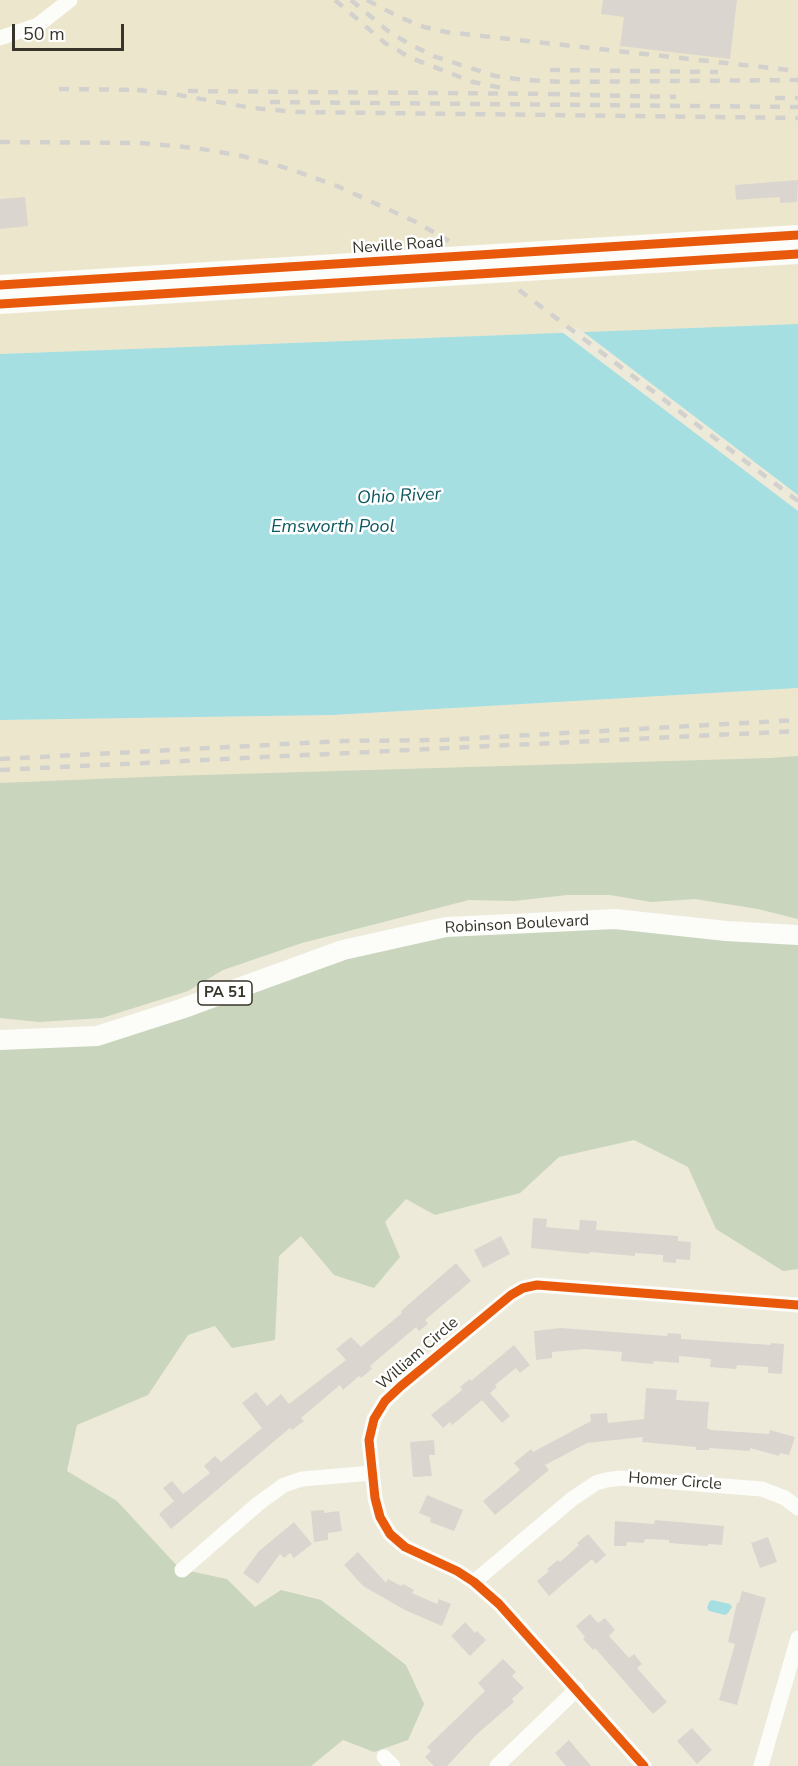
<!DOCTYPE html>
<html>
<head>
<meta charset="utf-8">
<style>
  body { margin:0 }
  #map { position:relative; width:798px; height:1766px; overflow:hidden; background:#edeada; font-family:"Nunito Sans",sans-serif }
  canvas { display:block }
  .scale { position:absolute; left:12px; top:24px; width:112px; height:27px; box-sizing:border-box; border:3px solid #373529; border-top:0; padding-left:8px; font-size:18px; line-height:21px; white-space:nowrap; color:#373529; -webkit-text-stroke:4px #fff; paint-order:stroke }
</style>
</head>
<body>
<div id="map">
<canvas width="798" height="1766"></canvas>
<div class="scale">50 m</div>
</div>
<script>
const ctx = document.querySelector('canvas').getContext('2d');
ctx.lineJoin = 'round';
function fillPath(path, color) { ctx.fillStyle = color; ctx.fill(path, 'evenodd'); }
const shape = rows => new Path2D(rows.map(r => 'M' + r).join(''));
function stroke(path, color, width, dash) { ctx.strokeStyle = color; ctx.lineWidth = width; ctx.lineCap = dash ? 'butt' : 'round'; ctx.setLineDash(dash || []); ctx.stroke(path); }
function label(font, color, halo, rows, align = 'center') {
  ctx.font = font + ' "Nunito Sans",sans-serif'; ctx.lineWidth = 5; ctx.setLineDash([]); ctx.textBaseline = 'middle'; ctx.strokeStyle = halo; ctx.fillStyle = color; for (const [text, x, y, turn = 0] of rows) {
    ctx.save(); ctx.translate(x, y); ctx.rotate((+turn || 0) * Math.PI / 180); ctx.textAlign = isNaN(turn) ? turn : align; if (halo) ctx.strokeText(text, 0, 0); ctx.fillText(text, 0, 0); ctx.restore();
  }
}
fillPath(shape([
  [0,0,798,0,798,235,0,285],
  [798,254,798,324,0,354,0,304],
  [798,688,798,810,0,842,0,720,333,715]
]), '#ece7cc');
fillPath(shape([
  [798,756,798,919,758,909,695,899,651,902,610,895,567,895,514,901,469,900,302,943,223,970,188,991,102,1018,39,1022,0,1018,0,783,169,776,770,758],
  [614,924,798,938,798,1269,783,1271,716,1229,688,1167,634,1140,559,1157,520,1193,435,1215,406,1199,385,1222,400,1257,374,1288,334,1275,301,1236,279,1256,275,1340,232,1348,215,1326,188,1335,148,1395,77,1425,67,1471,117,1501,180,1569,227,1579,255,1607,281,1590,321,1600,406,1665,424,1704,408,1740,374,1752,343,1740,311,1766,0,1766,0,1043,95,1044,345,954,447,931]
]), '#c9d5bd');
fillPath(shape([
  [798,324,798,688,333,715,0,720,0,354],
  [712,1600,730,1604,732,1607,728,1613,725,1615,709,1611,707,1608,709,1602]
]), '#a6dfe2');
fillPath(shape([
  [578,328,798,495,798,511,558,329]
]), '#edeada');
fillPath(shape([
  [603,0,737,0,730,59,620,46,624,17,601,14],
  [798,180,797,202,780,203,780,197,736,200,735,185],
  [25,197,28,226,0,229,0,199],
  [533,1218,547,1219,546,1227,579,1230,580,1220,597,1221,596,1230,678,1236,678,1241,691,1242,690,1260,676,1259,676,1263,663,1262,663,1255,635,1253,635,1256,589,1252,589,1254,531,1248],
  [501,1236,510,1254,483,1268,474,1250],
  [456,1263,471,1281,425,1320,428,1324,419,1331,416,1327,370,1366,372,1369,361,1378,359,1376,343,1390,340,1385,301,1418,304,1421,292,1430,290,1428,278,1438,171,1529,159,1514,174,1501,163,1488,172,1481,183,1494,210,1473,204,1466,215,1456,221,1462,262,1428,242,1403,256,1392,267,1406,281,1394,289,1404,346,1360,336,1349,351,1337,361,1347,402,1313,401,1311],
  [561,1328,667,1336,668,1333,681,1334,681,1339,771,1345,771,1343,784,1344,782,1374,768,1373,768,1367,737,1365,736,1369,710,1367,711,1359,679,1356,679,1363,654,1361,653,1364,621,1361,622,1352,585,1349,552,1352,552,1358,536,1360,534,1331],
  [514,1345,530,1365,520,1373,516,1368,495,1385,497,1387,490,1393,510,1416,502,1423,482,1400,452,1425,450,1422,443,1428,431,1415,462,1390,460,1387,470,1379,471,1381],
  [646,1388,677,1390,676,1400,709,1402,707,1428,711,1430,769,1434,770,1430,795,1437,789,1455,780,1453,779,1456,750,1448,750,1451,709,1448,709,1450,696,1450,696,1447,642,1442,643,1437,587,1443,545,1465,549,1470,495,1515,483,1501,520,1470,514,1463,531,1449,533,1452,591,1421,590,1414,607,1413,608,1423,644,1419],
  [434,1440,435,1455,429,1455,432,1476,413,1477,410,1442],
  [427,1495,463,1510,454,1531,430,1522,431,1518,419,1513],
  [324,1510,324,1513,339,1511,342,1531,328,1533,328,1540,314,1542,311,1511],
  [655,1520,724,1526,722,1545,708,1544,708,1546,669,1543,669,1540,645,1539,644,1543,627,1542,626,1546,614,1546,615,1521,654,1524],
  [294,1522,312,1544,294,1558,290,1553,284,1558,280,1554,258,1584,243,1573,259,1551],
  [588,1534,606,1555,596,1564,592,1559,549,1596,537,1581,549,1571,547,1569,558,1560,560,1562,579,1545,577,1543],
  [768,1537,777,1562,760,1568,751,1543],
  [358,1552,386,1583,388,1579,401,1586,403,1584,414,1590,412,1593,437,1604,439,1599,451,1604,442,1626,405,1610,363,1586,344,1565],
  [742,1591,766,1598,737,1705,719,1700,735,1644,728,1642,737,1603,739,1603],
  [590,1614,598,1623,605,1618,615,1630,609,1636,629,1658,634,1654,642,1664,637,1668,667,1702,653,1714,595,1648,593,1650,583,1639,585,1637,576,1626],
  [465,1622,475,1633,477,1631,486,1640,470,1656,451,1636],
  [503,1659,516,1672,512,1676,524,1688,512,1699,514,1702,476,1735,447,1766,434,1766,425,1757,431,1751,427,1747,485,1691,478,1683],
  [692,1728,712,1750,697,1764,677,1741],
  [569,1740,591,1766,566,1766,555,1753]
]), '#dbd5d0');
stroke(shape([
  [0,38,38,25,70,0],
  [182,1570,259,1503,284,1485,302,1479,372,1473],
  [474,1582,572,1499,596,1483,606,1480,621,1478,762,1489,785,1498,798,1508],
  [384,1757,393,1766],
  [497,1766,577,1689],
  [644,1766,499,1604,474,1582,457,1571,405,1547,390,1534,380,1517,375,1498,369,1440,374,1419,385,1401,401,1386,511,1295,523,1288,537,1285,550,1286,798,1305],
  [761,1766,798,1638]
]), '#fcfcf9', 15);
stroke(shape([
  [0,285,798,235],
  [0,304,798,254],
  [0,1040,97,1036,181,1009,343,950,446,927,615,919,726,931,798,935]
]), '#fcfcf9', 20);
stroke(shape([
  [335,0,385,43,411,58,473,82,502,88],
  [351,0,388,31,409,44,436,57,495,76,524,80,563,82,798,80],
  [367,0,399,17,424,27,446,32,798,71],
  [550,70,718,72],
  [59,89,143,90],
  [137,90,173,94,252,108,298,112,798,118],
  [188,91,558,94],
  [550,94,676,97],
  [775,98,798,98],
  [270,102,798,107],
  [0,142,141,143,196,148,242,156,290,169,337,186,416,222,449,241],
  [519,290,798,501],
  [0,759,344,741,441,740,798,720],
  [0,770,798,731]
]), '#d3d1cd', 4.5, [10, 10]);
stroke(shape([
  [0,285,798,235],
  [0,304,798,254],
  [644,1766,499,1604,474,1582,457,1571,405,1547,390,1534,380,1517,375,1498,369,1440,374,1419,385,1401,401,1386,511,1295,523,1288,537,1285,550,1286,798,1305]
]), '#e8590c', 9);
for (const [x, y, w] of [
  [225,993,54]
]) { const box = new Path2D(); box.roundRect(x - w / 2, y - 12, w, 24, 4.5); ctx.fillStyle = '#fff'; ctx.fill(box); stroke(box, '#373529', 1.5); }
label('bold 15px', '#373529', null, [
  ["PA 51",225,993]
]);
label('16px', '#373529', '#fff', [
  ["Neville Road",398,246,-4],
  ["Robinson Boulevard",517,925,-3],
  ["William Circle",418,1354,-41],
  ["Homer Circle",675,1482,4]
]);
label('italic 18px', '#0d575f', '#fff', [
  ["Ohio River",399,497,-3],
  ["Emsworth Pool",333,528]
]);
</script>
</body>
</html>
